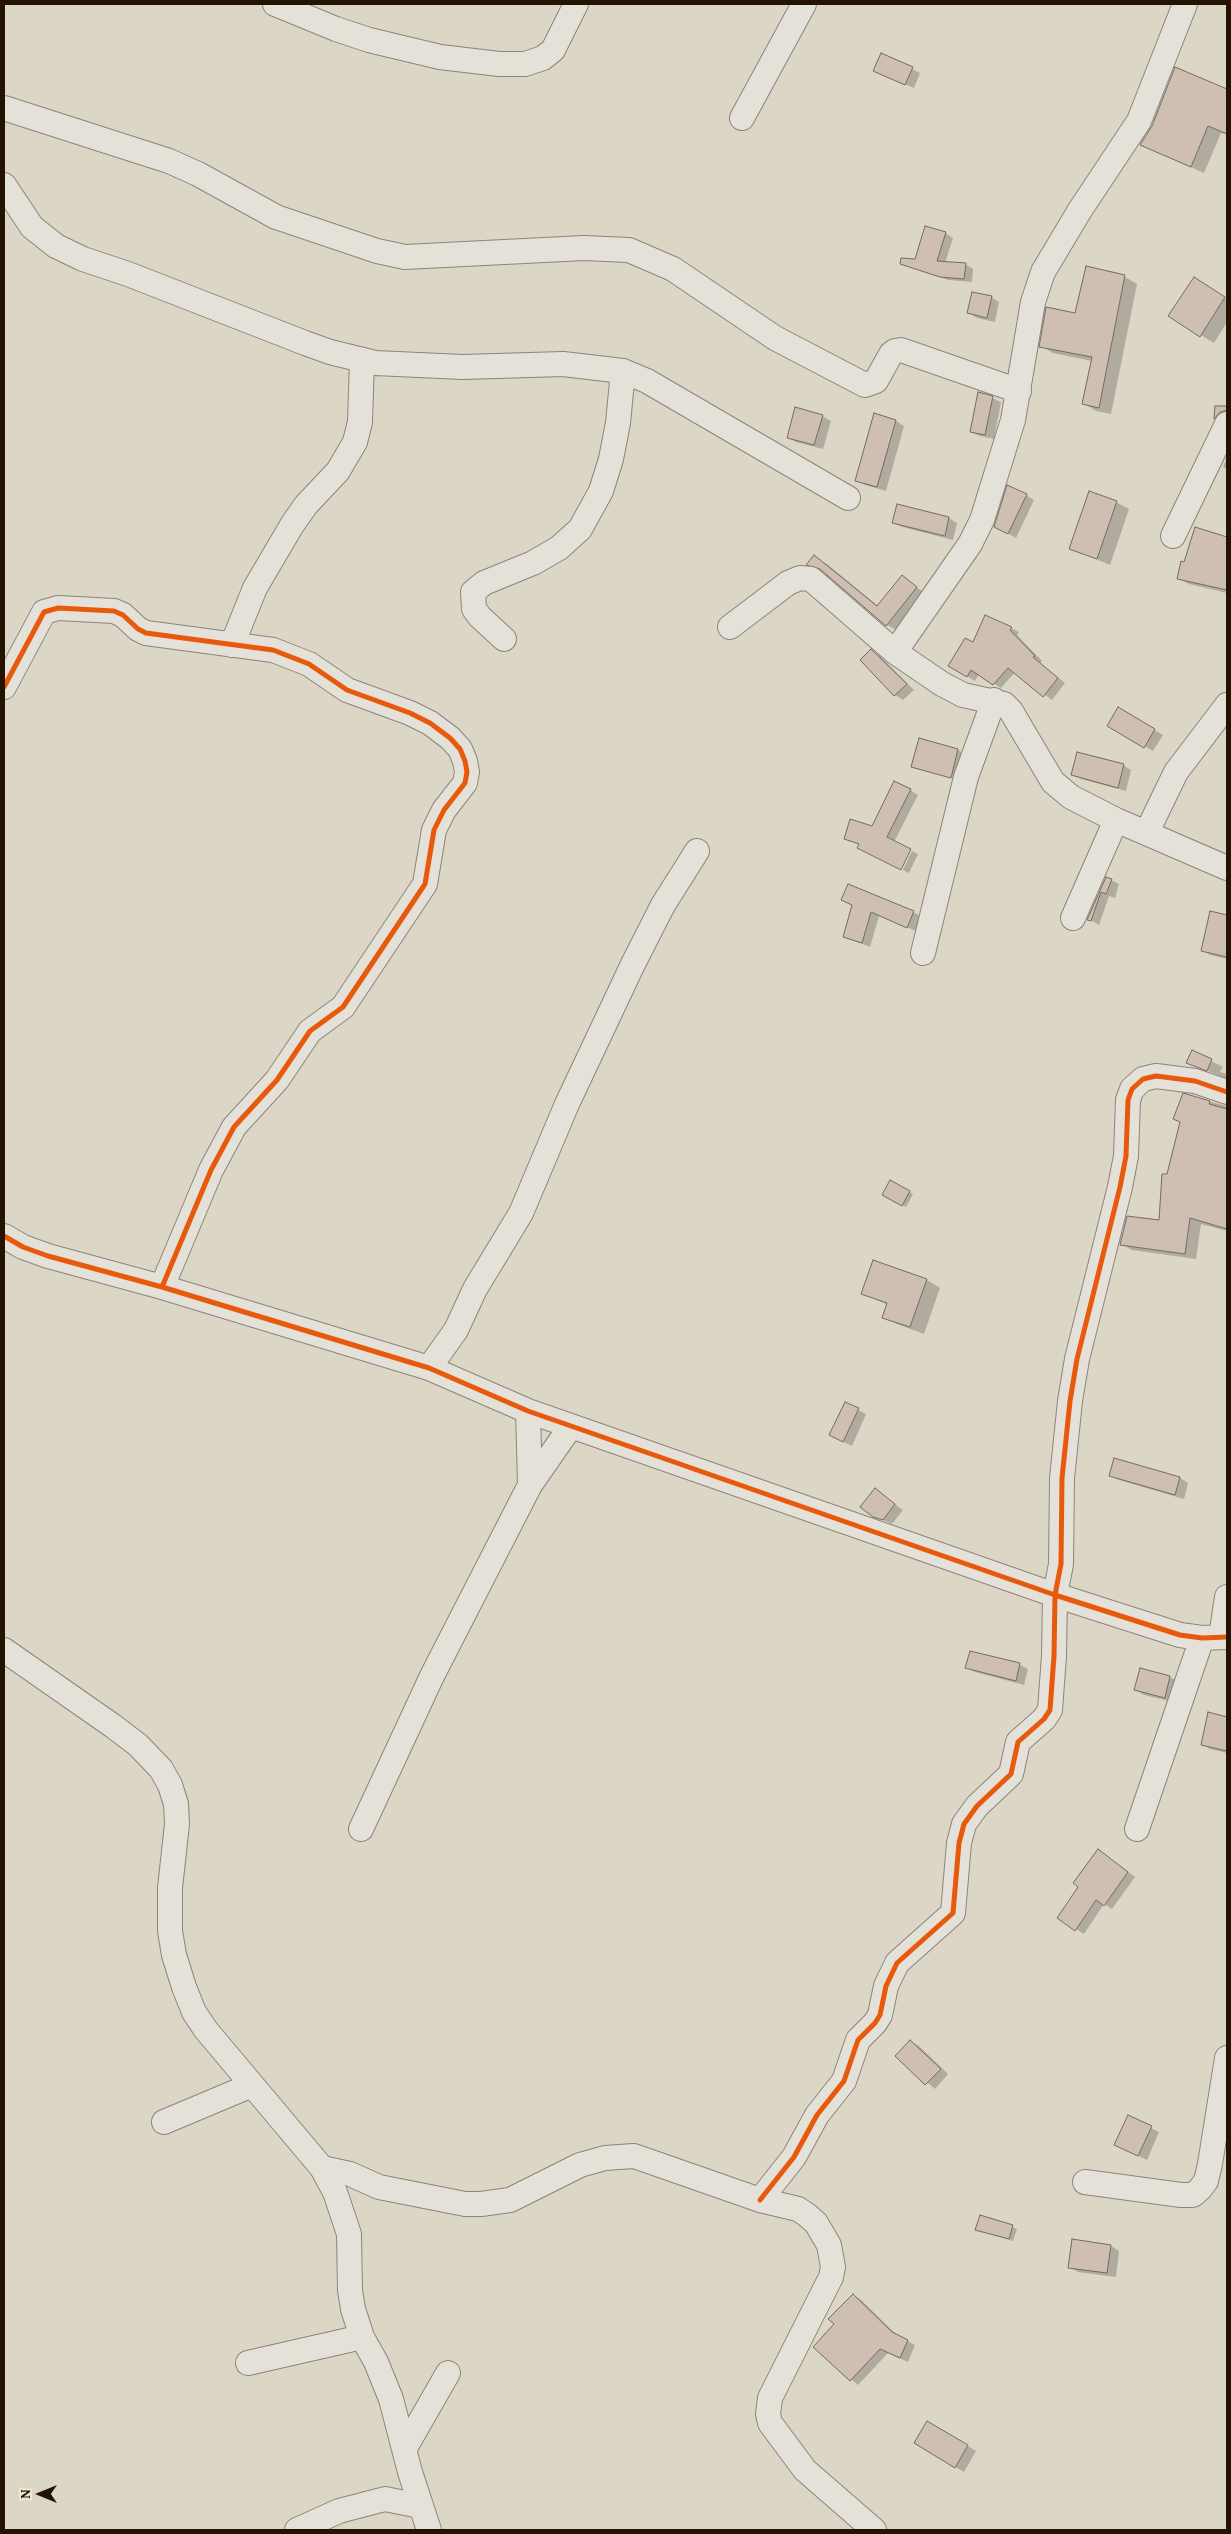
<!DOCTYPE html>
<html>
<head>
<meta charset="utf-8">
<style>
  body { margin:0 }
  #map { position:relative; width:1231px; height:2534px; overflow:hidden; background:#dcd6c6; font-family:"Gentium Book Plus",serif }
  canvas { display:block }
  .frame { position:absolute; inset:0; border:5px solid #251301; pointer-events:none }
  .north { position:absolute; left:15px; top:2469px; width:50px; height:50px; -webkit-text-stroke:4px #efe8d3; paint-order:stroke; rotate:270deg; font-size:14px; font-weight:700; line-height:20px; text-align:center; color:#251301 }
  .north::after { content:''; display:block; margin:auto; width:18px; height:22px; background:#251301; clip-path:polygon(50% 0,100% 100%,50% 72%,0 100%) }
</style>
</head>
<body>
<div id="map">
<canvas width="1231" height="2534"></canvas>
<div class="frame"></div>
<div class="north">N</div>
</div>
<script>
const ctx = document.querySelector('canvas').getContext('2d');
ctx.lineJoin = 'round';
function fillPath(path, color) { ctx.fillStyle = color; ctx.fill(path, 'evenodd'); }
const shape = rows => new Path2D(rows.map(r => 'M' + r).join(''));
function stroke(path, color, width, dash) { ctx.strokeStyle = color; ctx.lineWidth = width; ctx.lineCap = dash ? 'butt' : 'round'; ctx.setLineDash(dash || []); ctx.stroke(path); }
fillPath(shape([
  [1176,68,1227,90,1227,134,1221,133,1204,173,1141,145,1153,127],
  [912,69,920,73,914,88,883,75],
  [945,233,953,238,945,263,965,264,973,269,972,282,948,280,901,263,916,260],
  [1087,268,1125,277,1137,284,1111,414,1096,411,1083,403,1092,361,1053,353,1041,346,1076,315],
  [1207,286,1227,299,1227,322,1214,343,1170,316],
  [991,297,999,302,995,322,977,318,969,313],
  [992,398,1001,402,994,439,980,436,971,432],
  [822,416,831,421,823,449,796,442,788,437],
  [896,421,904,426,886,491,865,485,856,480],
  [1227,458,1227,469,1223,467],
  [1026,495,1034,500,1016,538,1004,531],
  [1116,502,1129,509,1110,565,1070,548],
  [898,505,949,518,957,523,953,540,902,527,894,522],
  [1196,528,1227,539,1227,593,1189,584,1178,578],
  [814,557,827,564,878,606,902,577,929,596,900,632,887,625,828,574,808,564],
  [1011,628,1019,632,1017,635,1042,661,1040,663,1065,683,1052,700,1015,672,1001,688,979,674,975,681,950,666],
  [871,651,880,656,914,690,903,700,895,695,862,660],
  [1118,709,1163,735,1153,751,1109,725],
  [920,740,958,750,966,755,959,782,920,771,956,781,957,779,920,768,920,770,913,766],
  [1123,765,1131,770,1126,791,1081,779,1073,775],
  [910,790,918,795,894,842,860,845,845,839,873,827],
  [912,851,918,854,909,873,903,870],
  [1107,878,1119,884,1115,898,1109,896,1099,925,1089,919],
  [853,905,913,912,922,917,916,931,879,916,870,947,844,937],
  [1211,912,1227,916,1227,959,1210,955,1202,950],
  [1192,1051,1223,1067,1220,1072,1227,1074,1227,1079,1187,1062],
  [1184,1095,1227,1106,1227,1231,1201,1224,1196,1259,1132,1250,1121,1244,1160,1222,1167,1176,1181,1123],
  [891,1182,913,1194,906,1207,886,1196],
  [874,1261,927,1280,940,1288,924,1334,897,1324,884,1317,888,1305,862,1293],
  [858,1410,866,1414,852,1446,839,1440],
  [1115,1460,1180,1478,1188,1483,1184,1499,1119,1480,1111,1476],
  [875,1490,903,1510,892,1524,874,1516],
  [970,1652,1020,1665,1028,1669,1024,1685,975,1672,967,1668],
  [1141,1669,1170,1677,1178,1682,1173,1702,1144,1695,1136,1690],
  [1209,1714,1227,1718,1227,1753,1210,1749,1202,1744],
  [1105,1855,1135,1877,1112,1909,1104,1904,1084,1934,1059,1918],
  [910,2041,919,2046,948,2074,935,2089,897,2056],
  [1151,2128,1159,2132,1147,2160,1124,2149],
  [981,2216,1017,2229,1013,2241,980,2231],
  [1111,2246,1119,2251,1116,2277,1078,2272,1069,2267],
  [853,2295,861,2300,898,2336,915,2345,908,2362,888,2353,858,2385,815,2347,836,2324],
  [928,2422,976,2451,964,2472,915,2443]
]), '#0003');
const building = shape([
  [881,53,913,67,905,85,873,71,881,53],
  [1175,67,1227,89,1227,134,1208,126,1191,167,1140,145,1152,126,1175,67],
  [925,226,946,232,937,261,966,263,964,279,940,277,900,264,901,258,915,259,925,226],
  [1086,266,1125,275,1099,408,1082,404,1092,357,1039,347,1046,307,1075,313,1086,266],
  [1194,277,1225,297,1200,337,1168,316,1194,277],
  [972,292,992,296,987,318,967,313,972,292],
  [978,392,993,396,985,435,970,432,978,392],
  [1215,406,1227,406,1227,410,1220,412,1214,419,1215,406],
  [795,407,823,415,814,445,787,438,795,407],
  [874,413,896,420,877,487,855,481,874,413],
  [1007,485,1027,494,1008,534,994,527,1007,485],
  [1089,491,1117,501,1097,559,1069,549,1089,491],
  [897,504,949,517,945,536,892,523,897,504],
  [1195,527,1227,537,1227,590,1177,579,1181,561,1184,562,1195,527],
  [814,555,877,606,902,575,917,587,886,626,820,569,806,565,814,555],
  [985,615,1012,627,1010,630,1035,656,1033,657,1058,678,1043,697,1008,668,993,685,971,670,967,677,948,666,965,638,973,642,985,615],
  [871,649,907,684,894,696,860,660,871,649],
  [1118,707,1155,729,1144,748,1107,726,1118,707],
  [919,738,958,749,951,778,911,767,919,738],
  [1077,752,1124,764,1118,788,1071,775,1077,752],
  [894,781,911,789,887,837,911,849,901,870,857,848,859,844,844,839,850,819,872,826,894,781],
  [1106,877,1112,879,1106,894,1101,892,1091,921,1087,920,1106,877],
  [848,884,914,911,907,928,871,912,862,943,843,937,852,905,841,900,848,884],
  [1210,911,1227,915,1227,957,1201,951,1210,911],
  [1192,1050,1212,1059,1207,1071,1186,1063,1192,1050],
  [1183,1093,1210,1101,1209,1104,1227,1109,1227,1229,1190,1218,1185,1254,1120,1245,1127,1216,1159,1220,1162,1174,1167,1174,1180,1122,1173,1119,1183,1093],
  [890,1180,910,1191,902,1206,882,1195,890,1180],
  [873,1260,927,1279,910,1327,882,1318,887,1303,861,1294,873,1260],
  [845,1402,859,1408,843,1442,829,1435,845,1402],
  [1114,1458,1180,1477,1175,1495,1109,1476,1114,1458],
  [875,1488,895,1504,883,1520,873,1517,860,1507,875,1488],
  [970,1651,1020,1663,1016,1681,965,1668,970,1651],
  [1140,1668,1170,1676,1165,1698,1134,1690,1140,1668],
  [1208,1712,1227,1717,1227,1751,1201,1745,1208,1712],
  [1098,1849,1128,1872,1104,1906,1096,1900,1075,1931,1057,1918,1078,1887,1073,1883,1098,1849],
  [910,2040,941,2069,925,2085,895,2056,910,2040],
  [1128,2115,1152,2126,1138,2156,1114,2145,1128,2115],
  [980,2215,1013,2225,1009,2239,975,2230,980,2215],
  [1072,2239,1111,2245,1107,2273,1068,2268,1072,2239],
  [853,2294,892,2332,908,2340,900,2358,880,2349,850,2381,813,2347,834,2324,828,2319,853,2294],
  [927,2421,968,2445,955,2468,914,2443,927,2421]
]);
fillPath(building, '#cfbfb3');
stroke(building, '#716b60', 1);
const minor = shape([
  [275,4,336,29,369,40,440,57,499,64,525,64,543,58,553,50,576,4],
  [4,108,169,161,198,174,276,217,377,251,405,257,584,248,629,250,673,269,775,338,865,385,876,381,891,354,895,351,901,350,1019,391],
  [742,118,804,4],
  [4,185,32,227,56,246,83,259,128,274,305,343,330,352,375,363,463,367,563,364,623,371,647,381,848,498],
  [1173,536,1227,424],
  [730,627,788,583,800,578,811,579,895,652,942,684,963,695,1004,704,1011,711,1053,782,1071,797,1116,820,1227,868],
  [504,639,480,617,474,609,473,592,484,583,533,563,559,548,580,529,601,491,611,459,618,423,623,371],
  [232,645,255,588,292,525,306,505,338,471,355,442,360,422,362,360],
  [895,652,970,544,982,520,1013,420,1033,302,1043,272,1080,210,1139,121,1185,4],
  [4,687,44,612,58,608,114,611,123,615,138,629,146,633,273,650,309,664,347,690,410,713,430,723,450,738,460,749,465,761,467,772,465,783,444,810,434,830,425,884,343,1007,310,1031,277,1080,234,1127,211,1170,162,1287],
  [1147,832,1176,772,1227,705],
  [1073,918,1116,820],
  [923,953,966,777,994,700],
  [4,1236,23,1247,48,1256,162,1287,429,1368,528,1411,1055,1595,1180,1635,1202,1638,1227,1637],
  [429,1368,456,1330,475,1289,521,1213,567,1104,633,964,663,905,697,851],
  [528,1411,530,1485],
  [1221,1637,1227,1597],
  [4,1650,113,1726,138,1745,161,1769,170,1785,176,1804,177,1824,170,1888,170,1931,174,1955,184,1987,194,2012,206,2030,322,2168,335,2192,349,2234,350,2290,353,2309,362,2337,376,2362,391,2399,410,2472,429,2530],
  [361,1829,432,1676,530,1485,571,1426],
  [1137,1829,1202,1638],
  [164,2122,252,2085],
  [322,2168,350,2174,379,2187,465,2204,481,2204,510,2200,580,2165,605,2158,634,2156,760,2200,798,2209,807,2215,816,2223,829,2245,833,2267,831,2277,770,2398,768,2414,770,2423,805,2470,874,2530],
  [1085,2182,1181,2195,1193,2195,1200,2189,1206,2181,1210,2164,1227,2058],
  [760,2200,794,2157,817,2115,844,2081,858,2040,875,2023,880,2015,886,1986,897,1963,953,1913,959,1843,964,1824,977,1806,1011,1774,1018,1742,1044,1719,1050,1710,1054,1656,1055,1595,1061,1564,1062,1478,1070,1401,1077,1359,1120,1187,1126,1156,1128,1100,1132,1089,1143,1079,1156,1076,1195,1081,1227,1092],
  [248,2363,362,2337],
  [405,2448,448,2373],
  [297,2530,339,2511,385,2499,420,2506]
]);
stroke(minor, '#8b857a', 26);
stroke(minor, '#e4e1d9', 24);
stroke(shape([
  [4,687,44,612,58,608,114,611,123,615,138,629,146,633,273,650,309,664,347,690,410,713,430,723,450,738,460,749,465,761,467,772,465,783,444,810,434,830,425,884,343,1007,310,1031,277,1080,234,1127,211,1170,162,1287],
  [4,1236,23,1247,48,1256,162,1287,429,1368,528,1411,1055,1595,1180,1635,1202,1638,1227,1637],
  [760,2200,794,2157,817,2115,844,2081,858,2040,875,2023,880,2015,886,1986,897,1963,953,1913,959,1843,964,1824,977,1806,1011,1774,1018,1742,1044,1719,1050,1710,1054,1656,1055,1595,1061,1564,1062,1478,1070,1401,1077,1359,1120,1187,1126,1156,1128,1100,1132,1089,1143,1079,1156,1076,1195,1081,1227,1092]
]), '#e8590c', 5);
</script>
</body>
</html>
